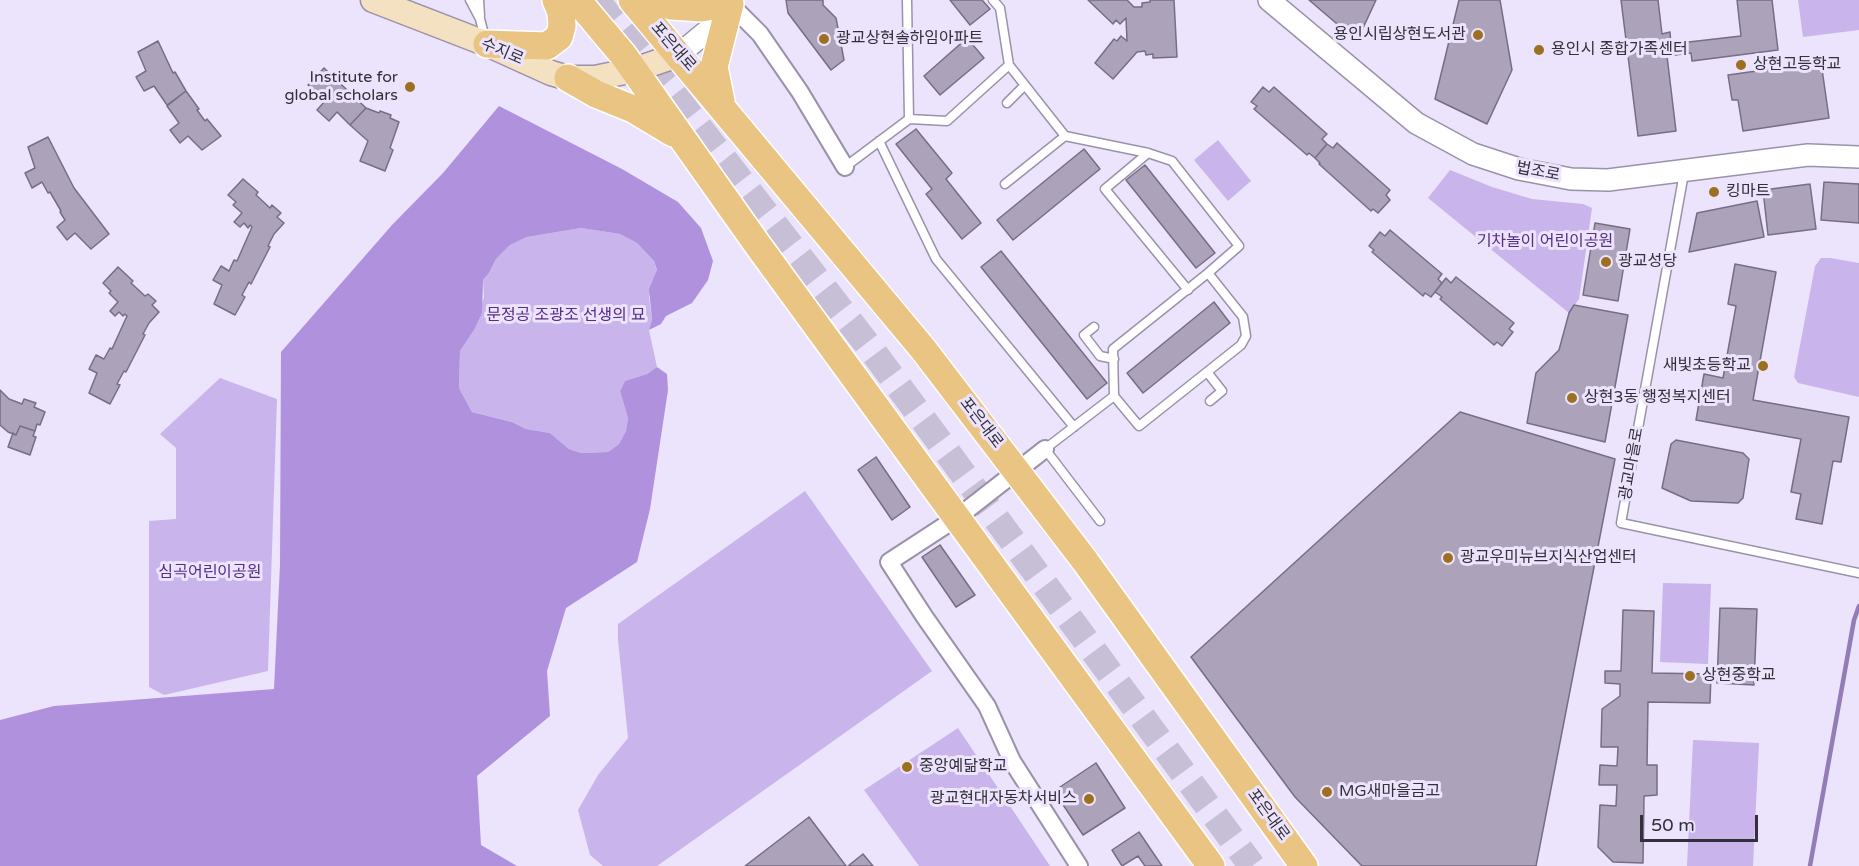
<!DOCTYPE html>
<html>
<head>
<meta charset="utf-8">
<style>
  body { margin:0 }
  #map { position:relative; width:1859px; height:866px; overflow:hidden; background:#ece3fc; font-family:"Varela Round",sans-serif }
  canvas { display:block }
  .scale { position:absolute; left:1640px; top:815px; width:118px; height:27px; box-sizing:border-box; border:3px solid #333039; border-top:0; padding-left:8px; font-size:18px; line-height:21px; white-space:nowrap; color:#333039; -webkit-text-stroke:4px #ece3fc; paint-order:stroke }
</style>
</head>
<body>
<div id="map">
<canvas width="1859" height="866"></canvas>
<div class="scale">50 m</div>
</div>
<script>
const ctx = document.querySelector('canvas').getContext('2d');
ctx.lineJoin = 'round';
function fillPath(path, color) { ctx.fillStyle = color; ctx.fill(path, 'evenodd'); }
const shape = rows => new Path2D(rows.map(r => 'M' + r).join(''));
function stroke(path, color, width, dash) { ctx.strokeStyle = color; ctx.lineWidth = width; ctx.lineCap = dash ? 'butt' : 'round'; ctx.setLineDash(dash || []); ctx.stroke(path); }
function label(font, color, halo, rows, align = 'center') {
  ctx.font = font + ' "Varela Round","Noto Sans KR",sans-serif'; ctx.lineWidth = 6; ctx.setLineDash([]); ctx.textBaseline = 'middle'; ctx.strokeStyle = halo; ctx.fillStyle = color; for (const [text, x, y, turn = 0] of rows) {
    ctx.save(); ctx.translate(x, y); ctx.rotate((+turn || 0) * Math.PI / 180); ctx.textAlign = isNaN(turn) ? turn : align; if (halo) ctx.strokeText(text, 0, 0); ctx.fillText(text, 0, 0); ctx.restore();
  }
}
fillPath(shape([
  [1798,0,1859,0,1859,30,1803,37],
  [1218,140,1251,181,1228,201,1194,160],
  [1450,170,1492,187,1532,199,1583,204,1592,208,1579,299,1569,313,1428,198],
  [581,228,620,234,637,243,654,261,657,271,649,297,652,321,649,330,657,367,647,374,625,381,620,391,628,418,626,431,619,444,608,452,581,453,569,449,550,433,526,429,512,422,472,412,459,388,460,351,474,330,484,297,483,280,489,273,496,259,510,245,527,237],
  [1821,258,1830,258,1859,263,1859,397,1798,383,1794,377,1815,266],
  [220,378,277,399,268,671,164,695,149,687,149,521,176,519,176,448,160,434],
  [805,491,932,671,657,866,603,866,590,855,578,810,598,775,628,738,618,640,618,624],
  [1663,583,1711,584,1708,664,1660,662],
  [958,728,1050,866,919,866,864,790],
  [1693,740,1759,743,1753,866,1687,866]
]), '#cab4ec');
fillPath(shape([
  [499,106,622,169,678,202,701,228,713,261,708,280,692,303,666,316,661,324,649,330,652,320,649,289,657,270,654,261,637,243,620,234,581,228,527,237,510,245,496,259,489,273,483,280,482,313,474,330,460,351,459,388,472,412,512,422,526,429,550,433,569,449,581,453,608,452,619,444,626,431,628,418,620,391,625,381,647,374,657,367,667,374,668,390,650,509,637,562,566,608,547,671,550,716,477,776,481,845,517,866,0,866,0,720,54,706,274,689,280,565,281,352,392,225,443,173]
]), '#b091de');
stroke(shape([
  [1810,866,1854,620,1859,606]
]), '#947db6', 4.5);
const building = shape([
  [786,0,823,0,823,5,836,18,844,60,831,70,788,13,786,0],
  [950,0,982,0,990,9,970,25,950,0],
  [1088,0,1127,0,1134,7,1142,7,1142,3,1150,2,1150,0,1174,0,1177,57,1153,58,1153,54,1146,55,1145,51,1137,52,1113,79,1095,63,1114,39,1117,41,1121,36,1127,41,1126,18,1120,24,1116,20,1113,24,1088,0],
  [1309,0,1376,0,1357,41,1309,0],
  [1459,0,1500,0,1512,70,1487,124,1435,99,1459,0],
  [1621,0,1658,0,1662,34,1670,32,1671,44,1741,36,1737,0,1772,0,1778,50,1692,61,1691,53,1667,56,1676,131,1638,136,1621,0],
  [967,38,984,58,940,95,924,76,967,38],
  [158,41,173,73,175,72,186,91,167,105,154,86,144,91,136,77,146,71,138,52,158,41],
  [1821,62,1829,118,1743,131,1738,100,1732,100,1728,75,1821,62],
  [324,68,366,108,350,125,337,112,329,121,317,110,325,101,308,85,324,68],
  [1263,87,1269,92,1274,87,1327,134,1322,139,1327,144,1315,158,1309,153,1307,155,1254,109,1257,106,1251,102,1263,87],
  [186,91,199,109,197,110,205,121,207,119,221,136,202,150,188,136,180,143,170,130,179,123,167,106,186,91],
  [366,108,379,113,380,111,391,115,390,118,399,122,390,148,393,150,385,171,360,161,368,141,350,125,366,108],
  [916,129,952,173,946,179,981,223,962,239,926,194,932,189,896,144,916,129],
  [48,137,74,188,109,234,91,249,75,233,67,240,57,227,65,220,60,212,61,211,50,192,48,193,42,182,32,188,25,173,35,168,28,147,48,137],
  [1337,143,1390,190,1386,195,1390,200,1378,213,1373,209,1371,211,1319,164,1320,163,1315,158,1327,144,1333,148,1337,143],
  [1084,149,1100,169,1013,240,997,220,1084,149],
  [1145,165,1215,253,1196,268,1126,180,1145,165],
  [243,179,258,192,256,195,270,208,272,205,281,213,277,217,284,223,274,234,268,246,270,247,251,284,249,282,242,295,245,297,235,315,214,304,222,285,213,280,221,266,229,271,234,260,237,261,252,227,250,225,248,228,244,223,240,227,234,222,242,213,233,205,236,202,228,195,243,179],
  [1824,182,1859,184,1859,223,1821,220,1824,182],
  [1810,184,1816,229,1768,235,1763,190,1810,184],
  [1757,201,1764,237,1689,252,1697,213,1757,201],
  [1595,223,1630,229,1618,301,1583,295,1595,223],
  [1390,230,1442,274,1438,279,1442,283,1431,297,1425,293,1423,296,1372,252,1374,250,1369,246,1380,232,1385,236,1390,230],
  [1001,251,1107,383,1087,399,981,267,1001,251],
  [1735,264,1776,272,1753,400,1849,417,1841,462,1833,461,1822,524,1796,519,1801,494,1791,492,1801,439,1696,420,1704,374,1723,378,1736,306,1728,304,1735,264],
  [118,267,133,281,131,283,145,296,148,294,156,301,152,305,159,312,149,323,143,334,145,335,126,372,124,371,117,384,120,385,110,404,89,393,97,373,89,369,96,355,104,359,110,348,112,349,127,316,125,314,123,316,119,312,115,316,110,311,118,302,109,293,111,291,103,283,118,267],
  [1456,277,1514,323,1509,329,1513,332,1502,346,1497,342,1494,345,1440,299,1442,297,1435,292,1446,278,1451,283,1456,277],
  [1214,302,1230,323,1143,393,1127,373,1214,302],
  [1574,305,1628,315,1605,442,1527,423,1536,373,1559,350,1569,313,1574,305],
  [0,390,9,399,22,404,24,399,36,403,34,407,45,412,40,425,37,424,35,431,20,426,16,435,8,432,0,425,0,390],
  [1460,412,1615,459,1536,866,1362,866,1295,797,1191,657,1460,412],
  [20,426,35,431,33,436,36,437,30,455,8,447,13,433,16,435,20,426],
  [1676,440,1743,453,1749,459,1743,498,1738,503,1691,501,1662,488,1671,444,1676,440],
  [876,457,910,507,892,520,858,470,876,457],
  [940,545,975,595,956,607,922,557,940,545],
  [1720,608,1757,609,1754,685,1717,683,1720,608],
  [1623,610,1654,611,1652,673,1711,674,1710,703,1648,702,1647,765,1657,765,1657,795,1644,796,1643,863,1613,862,1598,847,1600,805,1616,806,1617,785,1599,785,1600,765,1617,766,1618,747,1601,747,1602,709,1620,696,1620,684,1605,683,1605,671,1621,671,1623,610],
  [1096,763,1125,808,1083,835,1054,791,1096,763],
  [809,817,846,866,745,866,809,817],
  [1139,832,1162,866,1145,866,1138,856,1122,866,1112,850,1139,832],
  [863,854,873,866,848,866,863,854]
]);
fillPath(building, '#aca3bb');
stroke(building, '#766e84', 1.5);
stroke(shape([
  [596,0,667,86,874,353,1252,866]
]), '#c7bfd5', 27, [27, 14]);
const service = shape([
  [470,0,480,19,485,38],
  [479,0,480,16],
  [993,0,1000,8,1009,65,1065,136,1148,153,1172,161,1239,246,1208,273,1243,317,1246,336,1241,345,1139,426,1114,396,1045,449,1100,521],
  [1007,103,1025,85],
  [909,119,947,121,1009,65],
  [879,141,936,259,1074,427],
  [1148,153,1105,189,1188,290],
  [845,167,909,119,907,0],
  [1684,173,1621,523,1859,573],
  [1005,184,1065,136],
  [1094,327,1084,335,1100,356,1114,359],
  [1207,372,1222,391,1210,401],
  [1114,396,1113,349,1208,273]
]);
const minor = shape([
  [730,4,760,34,800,92,845,167],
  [1045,449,958,517,889,562,924,616,987,706,1012,761,1079,866]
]);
const tertiary = shape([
  [1269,0,1416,123,1473,154,1519,169,1571,179,1608,180,1808,155,1859,157],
  [678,55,711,28,727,8]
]);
const secondary = shape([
  [373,0,487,44,551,73,568,78,595,78,634,70,678,55]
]);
const primary = shape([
  [577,0,624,56,757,244,1211,866],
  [632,0,923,349,1085,561,1304,866],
  [653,0,671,6,701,8,730,4,714,67,721,101],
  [487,44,547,46,559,37,562,26,561,12,556,0],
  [568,78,596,94,633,109,673,133]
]);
stroke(service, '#9b92a9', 11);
stroke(minor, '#9b92a9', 20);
stroke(tertiary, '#9b92a9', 24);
stroke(secondary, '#9b92a9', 27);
stroke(primary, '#fff', 30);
stroke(service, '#fff', 8);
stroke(minor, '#fff', 16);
stroke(tertiary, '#fff', 21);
stroke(secondary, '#f4e1c1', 24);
stroke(primary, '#e9c483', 27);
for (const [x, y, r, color] of [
  [1478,35,6,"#9d6f21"],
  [824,39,6,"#9d6f21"],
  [1539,50,6,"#9d6f21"],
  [1741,65,6,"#9d6f21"],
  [410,87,6,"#9d6f21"],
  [1714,192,6,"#9d6f21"],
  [1606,262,6,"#9d6f21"],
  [1763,366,6,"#9d6f21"],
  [1572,398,6,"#9d6f21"],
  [1448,558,6,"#9d6f21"],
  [1690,676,6,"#9d6f21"],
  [907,767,6,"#9d6f21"],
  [1327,792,6,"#9d6f21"],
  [1089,799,6,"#9d6f21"]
]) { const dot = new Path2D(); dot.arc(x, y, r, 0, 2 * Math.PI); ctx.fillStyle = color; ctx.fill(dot); stroke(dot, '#ece3fc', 2); }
label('16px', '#333039', '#ece3fc', [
  ["용인시립상현도서관",1466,35,"right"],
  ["광교상현솔하임아파트",836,39],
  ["용인시 종합가족센터",1551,50],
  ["상현고등학교",1753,65],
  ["Institute for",398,78,"right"],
  ["global scholars",398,96,"right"],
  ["킹마트",1726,192],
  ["광교성당",1618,262],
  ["새빛초등학교",1751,366,"right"],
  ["상현3동 행정복지센터",1584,398],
  ["광교우미뉴브지식산업센터",1460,558],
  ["상현중학교",1702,676],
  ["중앙예닮학교",919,767],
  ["MG새마을금고",1339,792],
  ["광교현대자동차서비스",1077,799,"right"]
], 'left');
label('16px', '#333039', '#ece3fc', [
  ["포은대로",673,47,49],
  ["수지로",502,52,23],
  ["법조로",1538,172,11],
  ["포은대로",981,423,52],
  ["광교마을로",1632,464,-80],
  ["포은대로",1268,815,54]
]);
label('16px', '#572d86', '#ece3fc', [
  ["기차놀이 어린이공원",1545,242],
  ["문정공 조광조 선생의 묘",566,316],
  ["심곡어린이공원",210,573]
]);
</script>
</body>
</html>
